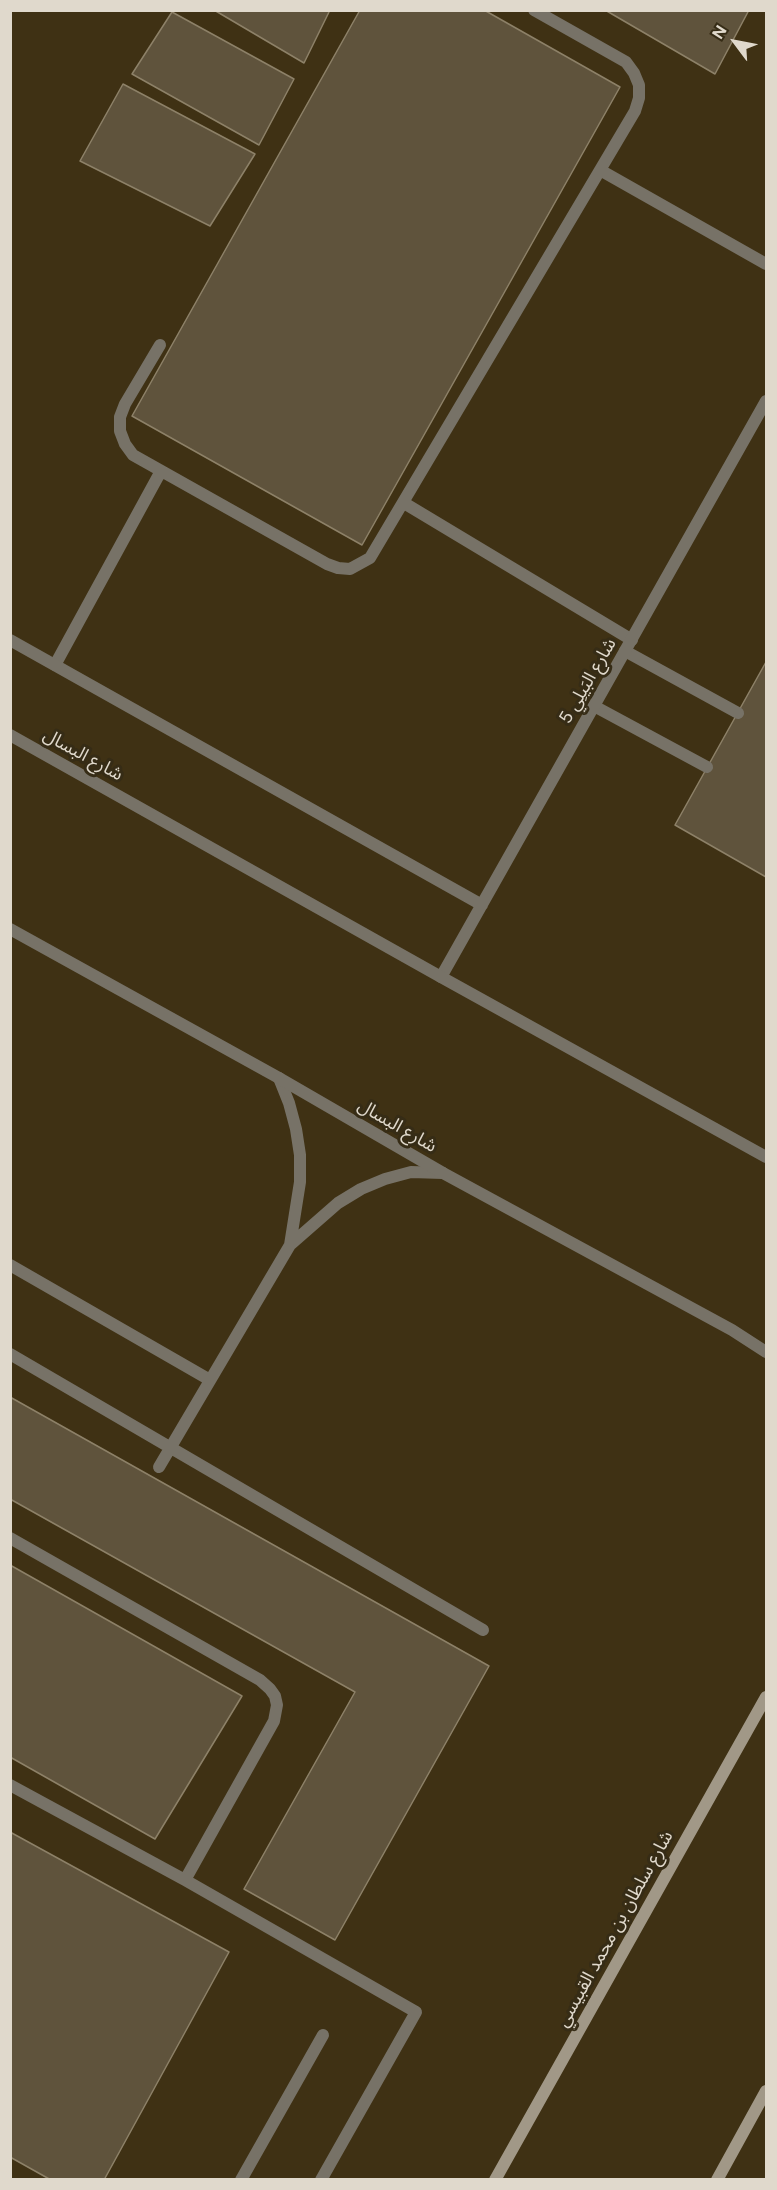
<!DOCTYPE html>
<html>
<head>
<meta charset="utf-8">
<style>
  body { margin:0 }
  #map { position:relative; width:777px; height:2190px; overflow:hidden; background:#362c16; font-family:Figtree,sans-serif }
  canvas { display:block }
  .frame { position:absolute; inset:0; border:12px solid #e0d9cc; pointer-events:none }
  .north { position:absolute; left:705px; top:12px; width:60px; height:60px; -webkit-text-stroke:4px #362c16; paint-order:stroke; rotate:302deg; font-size:16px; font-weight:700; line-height:24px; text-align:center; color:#e0d9cc }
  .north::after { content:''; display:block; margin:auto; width:21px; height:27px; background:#e0d9cc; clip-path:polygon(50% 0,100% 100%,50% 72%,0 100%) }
</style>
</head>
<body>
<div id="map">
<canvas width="777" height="2190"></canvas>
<div class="frame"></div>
<div class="north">N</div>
</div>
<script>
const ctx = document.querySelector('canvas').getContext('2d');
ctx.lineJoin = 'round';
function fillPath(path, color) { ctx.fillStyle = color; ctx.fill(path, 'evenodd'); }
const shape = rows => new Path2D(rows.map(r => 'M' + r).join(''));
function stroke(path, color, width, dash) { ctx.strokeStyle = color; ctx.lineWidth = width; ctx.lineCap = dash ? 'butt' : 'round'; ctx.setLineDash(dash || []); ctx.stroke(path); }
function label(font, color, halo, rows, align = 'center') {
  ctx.font = font + ' Figtree,"Noto Sans Arabic",sans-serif'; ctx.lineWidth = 6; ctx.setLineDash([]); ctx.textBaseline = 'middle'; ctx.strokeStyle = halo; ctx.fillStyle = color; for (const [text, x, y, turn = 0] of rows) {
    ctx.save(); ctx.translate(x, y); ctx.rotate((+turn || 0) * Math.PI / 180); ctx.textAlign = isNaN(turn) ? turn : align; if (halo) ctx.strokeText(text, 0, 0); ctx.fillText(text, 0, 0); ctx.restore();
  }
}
fillPath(shape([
  [11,11,766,11,766,2179,11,2180]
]), '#3f3114');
const building = shape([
  [214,10,330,10,304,63,214,10],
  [360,10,484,10,620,87,362,545,132,416,360,10],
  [605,10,749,10,715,74,605,10],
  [172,12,294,79,259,145,132,74,172,12],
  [123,84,255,154,210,226,80,161,123,84],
  [766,662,766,877,675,825,766,662],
  [10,1397,489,1666,335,1940,244,1889,355,1692,10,1499,10,1397],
  [10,1565,242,1696,155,1839,10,1757,10,1565],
  [10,1832,229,1952,104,2180,51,2180,10,2157,10,1832]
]);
fillPath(building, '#5f533c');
stroke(building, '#8d8168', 1.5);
stroke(shape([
  [600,170,766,264],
  [160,345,125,404,120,417,120,431,125,444,133,455,327,564,338,568,350,569,370,558,635,111,639,98,639,85,634,73,626,62,534,10],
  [404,503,632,640],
  [625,651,738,713],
  [55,665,161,471],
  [594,706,707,767],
  [279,1078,289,1103,296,1129,300,1155,300,1182,290,1245],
  [10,1265,210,1380],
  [10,1354,483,1630],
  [159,1467,290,1245,338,1203,361,1189,385,1179,411,1172,443,1173],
  [10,1538,260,1680,270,1689,275,1696,277,1705,274,1721,185,1880],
  [10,1785,185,1880,416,2012,321,2180],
  [241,2180,323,2035]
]), '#777267', 12);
stroke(shape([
  [10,640,482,905],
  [441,977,766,401]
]), '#777267', 12);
stroke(shape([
  [10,735,441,977,766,1157],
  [10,929,279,1078,443,1173,732,1330,766,1352]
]), '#777267', 12);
stroke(shape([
  [495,2180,766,1697],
  [717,2180,766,2091]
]), '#a19887', 12);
label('18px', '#e0d9cc', '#362c16', [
  ["شارع البَيلِي 5",588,681,-60],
  ["شارع البسال",83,755,29],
  ["شارع البسال",397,1126,30],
  ["شارع سلطان بن محمد القبيسي",615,1929,-61]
]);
</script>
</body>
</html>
